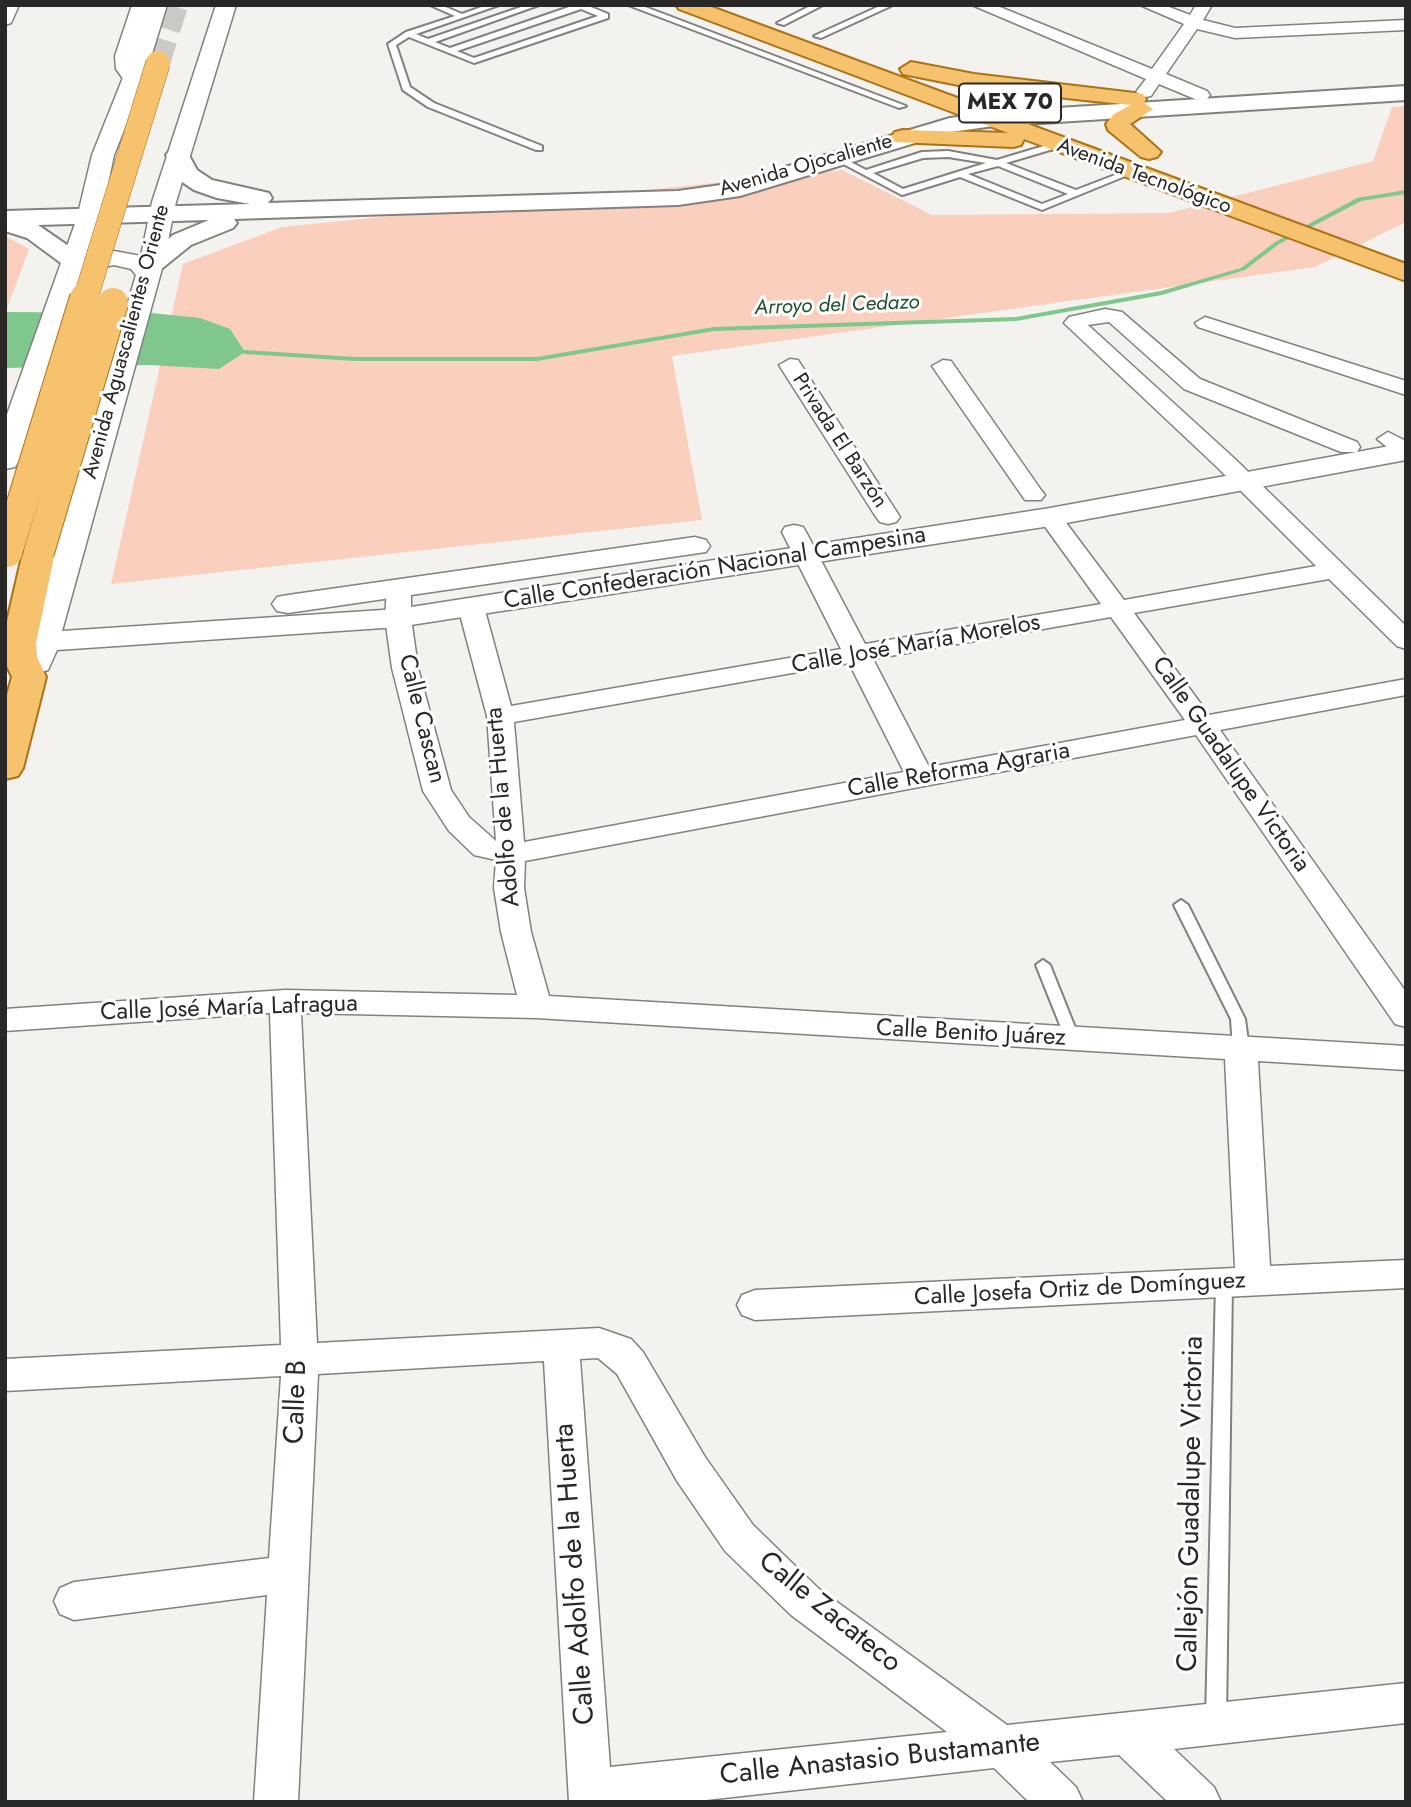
<!DOCTYPE html>
<html>
<head>
<meta charset="utf-8">
<style>
  body { margin:0 }
  #map { position:relative; width:1411px; height:1807px; overflow:hidden; background:#f3f2ef; font-family:Jost,sans-serif }
  canvas { display:block }
  .frame { position:absolute; inset:0; border:7px solid #292827; pointer-events:none }
</style>
</head>
<body>
<div id="map">
<canvas width="1411" height="1807"></canvas>
<div class="frame"></div>
</div>
<script>
const ctx = document.querySelector('canvas').getContext('2d');
ctx.lineJoin = 'round';
function fillPath(path, color) { ctx.fillStyle = color; ctx.fill(path, 'evenodd'); }
const shape = rows => new Path2D(rows.map(r => 'M' + r).join(''));
function stroke(path, color, width, dash) { ctx.strokeStyle = color; ctx.lineWidth = width; ctx.lineCap = dash ? 'butt' : 'round'; ctx.setLineDash(dash || []); ctx.stroke(path); }
function label(font, color, halo, rows, align = 'center') {
  ctx.font = font + ' Jost,sans-serif'; ctx.lineWidth = 6; ctx.setLineDash([]); ctx.textBaseline = 'middle'; ctx.strokeStyle = halo; ctx.fillStyle = color; for (const [text, x, y, turn = 0] of rows) {
    ctx.save(); ctx.translate(x, y); ctx.rotate((+turn || 0) * Math.PI / 180); ctx.textAlign = isNaN(turn) ? turn : align; if (halo) ctx.strokeText(text, 0, 0); ctx.fillText(text, 0, 0); ctx.restore();
  }
}
fillPath(shape([
  [1406,106,1406,222,1315,267,672,356,702,520,111,584,183,264,282,227,842,170,932,215,1169,213,1373,161,1392,107],
  [5,236,29,249,5,314]
]), '#facfbe');
fillPath(shape([
  [5,312,152,313,200,318,230,329,245,352,219,369,150,365,5,368]
]), '#7fc78c');
fillPath(shape([
  [1406,190,1406,194,1361,201,1279,244,1245,270,1162,295,1016,321,714,331,537,361,355,361,245,354,242,352,245,350,355,357,537,357,714,327,1016,317,1161,291,1241,268,1275,242,1357,198,1406,190]
]), '#7fc78c');
stroke(shape([
  [158,63,176,5]
]), '#cbcac7', 24, [24, 11]);
const service = shape([
  [430,5,441,5,462,14,487,5,499,5,416,34,428,39,527,5,539,5,435,42,450,48,575,5,586,5,608,14,608,18,474,63,409,37,396,45,410,87,434,103,542,146,542,150,536,150,428,107,403,90,388,44,406,32,455,16,430,5],
  [581,9,598,16,474,58,457,51,581,9],
  [628,5,640,5,906,106,899,108,628,5],
  [812,5,823,5,784,25,777,23,812,5],
  [882,5,893,5,821,38,814,36,882,5],
  [1057,142,1061,145,1060,147,1006,163,1076,190,1128,170,1135,172,1042,210,960,177,902,195,834,159,841,157,866,170,922,152,948,151,997,160,1057,142],
  [948,157,986,163,903,189,873,173,923,158,948,157],
  [998,166,1068,194,1042,204,968,174,998,166],
  [1181,900,1188,905,1245,1019,1249,1049,1246,1053,1236,1053,1233,1049,1231,1019,1174,905,1181,900],
  [1043,960,1050,965,1080,1040,1078,1044,1068,1044,1066,1040,1036,965,1043,960],
  [1224,1277,1230,1279,1232,1284,1226,1720,1223,1727,1216,1730,1209,1727,1206,1720,1216,1284,1218,1279,1224,1277]
]);
const minor = shape([
  [5,5,19,5,11,23,5,25,5,5],
  [132,5,148,5,131,56,133,69,142,80,133,85,127,84,116,69,115,56,132,5],
  [972,5,995,5,1152,69,1184,24,1140,5,1164,5,1190,15,1196,5,1212,5,1203,20,1235,28,1406,20,1406,30,1235,38,1197,29,1166,74,1207,91,1210,95,1207,99,1195,99,1159,84,1151,96,1145,97,1136,92,1146,79,972,5],
  [1105,309,1122,312,1200,379,1357,442,1360,447,1357,452,1341,452,1184,389,1109,322,1088,325,1235,459,1406,626,1406,649,1397,646,1329,579,1134,613,1209,715,1406,679,1406,695,1220,730,1406,992,1406,1027,1395,1024,1196,735,525,861,524,888,531,932,549,996,1406,1046,1406,1070,1258,1061,1270,1266,1406,1260,1406,1288,755,1320,742,1315,737,1305,742,1295,755,1290,1235,1268,1225,1059,536,1018,301,1013,317,1343,599,1328,631,1339,643,1352,705,1457,753,1525,819,1589,1007,1725,1406,1683,1406,1723,1174,1749,1214,1787,1221,1802,1168,1802,1119,1755,1050,1762,1076,1787,1083,1802,1029,1802,994,1768,688,1802,569,1802,544,1361,318,1374,298,1802,254,1802,267,1595,74,1620,60,1614,54,1601,60,1588,74,1582,269,1558,281,1376,5,1391,5,1359,281,1345,270,1013,5,1031,5,1009,285,990,517,995,501,932,494,888,496,860,474,855,449,831,423,791,392,668,385,618,387,588,390,583,399,581,408,583,411,588,411,618,418,668,451,790,469,817,496,841,487,716,458,607,462,602,471,599,480,602,484,607,511,706,841,649,782,532,785,527,794,525,803,527,806,532,865,644,1101,604,1038,517,1042,512,1050,510,1058,512,1124,600,1316,566,1219,469,1064,323,1069,317,1105,309],
  [1111,617,1185,720,929,767,873,659,1111,617],
  [849,663,904,772,524,842,514,722,849,663],
  [598,1358,617,1374,677,1481,725,1551,791,1615,947,1732,610,1767,580,1359,598,1358],
  [1205,317,1406,381,1406,395,1198,327,1195,323,1205,317],
  [790,359,798,360,900,517,896,522,888,524,880,522,876,517,779,365,790,359],
  [943,360,951,361,1041,490,1045,495,1041,500,1025,500,932,366,943,360],
  [1388,432,1406,441,1406,458,1398,456,1377,439,1388,432]
]);
const tertiary = shape([
  [147,5,167,5,144,80,114,155,101,218,88,255,114,251,141,256,152,202,216,5,236,5,176,202,163,265,62,631,398,609,1050,508,1406,443,1406,460,1050,526,398,627,57,650,48,670,37,673,26,670,21,663,24,652,8,650,5,640,8,636,30,633,136,275,131,269,114,265,94,269,81,278,19,461,15,467,5,469,5,420,77,218,92,155,122,80,147,5],
  [695,537,706,540,710,546,706,552,288,613,277,611,272,604,277,597,288,595,695,537]
]);
const secondary = shape([
  [1406,86,1406,100,994,126,951,132,740,196,678,205,234,219,237,223,233,228,191,245,160,270,151,273,142,270,138,265,142,260,173,235,209,220,38,225,83,256,87,261,83,266,74,269,65,266,27,238,5,231,5,211,250,204,217,198,194,190,178,179,166,155,170,150,178,148,186,150,197,170,212,180,269,193,272,198,268,203,678,191,728,184,950,118,994,112,1406,86]
]);
const primary = shape([
  [676,5,706,5,1406,264,1406,281,1024,139,1021,145,1013,147,895,142,891,137,895,132,903,130,1008,133,679,9,676,5],
  [911,62,974,74,1143,94,1146,99,1144,103,1153,109,1130,124,1161,152,1157,157,1149,159,1141,157,1108,130,1106,124,1114,114,1131,105,974,88,903,74,900,69,911,62],
  [39,543,50,545,55,552,36,643,37,657,46,677,23,768,18,776,5,779,5,702,12,677,5,662,5,630,23,552,28,545,39,543]
]);
stroke(service, '#82817e', 4);
stroke(minor, '#82817e', 3);
stroke(tertiary, '#82817e', 3);
stroke(secondary, '#82817e', 4);
stroke(primary, '#ac7216', 4);
fillPath(service, '#fff');
fillPath(minor, '#fff');
fillPath(tertiary, '#fff');
fillPath(secondary, '#fff');
fillPath(primary, '#f7c26e');
const primaryBridgeFar1 = shape([
  [85,300,158,63]
]);
const primaryBridge = shape([
  [7,552,85,298],
  [39,552,113,303]
]);
stroke(primaryBridgeFar1, '#ac7216', 25, []);
stroke(primaryBridge, '#ac7216', 32, []);
stroke(primaryBridgeFar1, '#f7c26e', 24);
stroke(primaryBridge, '#f7c26e', 30);
label('21px', '#292827', '#fff', [
  ["Avenida Ojocaliente",806,166,-16],
  ["Avenida Tecnológico",1144,177,20],
  ["Avenida Aguascalientes Oriente",127,342,-75],
  ["Privada El Barzón",839,441,57]
]);
label('italic 21px', '#1f522b', '#fff', [
  ["Arroyo del Cedazo",837,306,-2]
]);
for (const [x, y, w] of [
  [1010,103,102]
]) { const box = new Path2D(); box.roundRect(x - w / 2, y - 19.5, w, 39, 5); ctx.fillStyle = '#fff'; ctx.fill(box); stroke(box, '#292827', 2); }
label('bold 23px', '#292827', null, [
  ["MEX 70",1010,103]
]);
label('24px', '#292827', '#fff', [
  ["Calle Confederación Nacional Campesina",715,569,-9],
  ["Calle José María Morelos",916,645,-10],
  ["Calle Cascan",421,719,76],
  ["Calle Guadalupe Victoria",1230,765,55],
  ["Calle Reforma Agraria",959,771,-10],
  ["Adolfo de la Huerta",504,807,-95],
  ["Calle José María Lafragua",229,1009,-2],
  ["Calle Benito Juárez",971,1034,3],
  ["Calle Josefa Ortiz de Domínguez",1080,1290,-3]
]);
label('28px', '#292827', '#fff', [
  ["Calle B",297,1402,-88],
  ["Callejón Guadalupe Victoria",1192,1504,-89],
  ["Calle Adolfo de la Huerta",576,1574,-94],
  ["Calle Zacateco",829,1613,39],
  ["Calle Anastasio Bustamante",880,1760,-6]
]);
</script>
</body>
</html>
